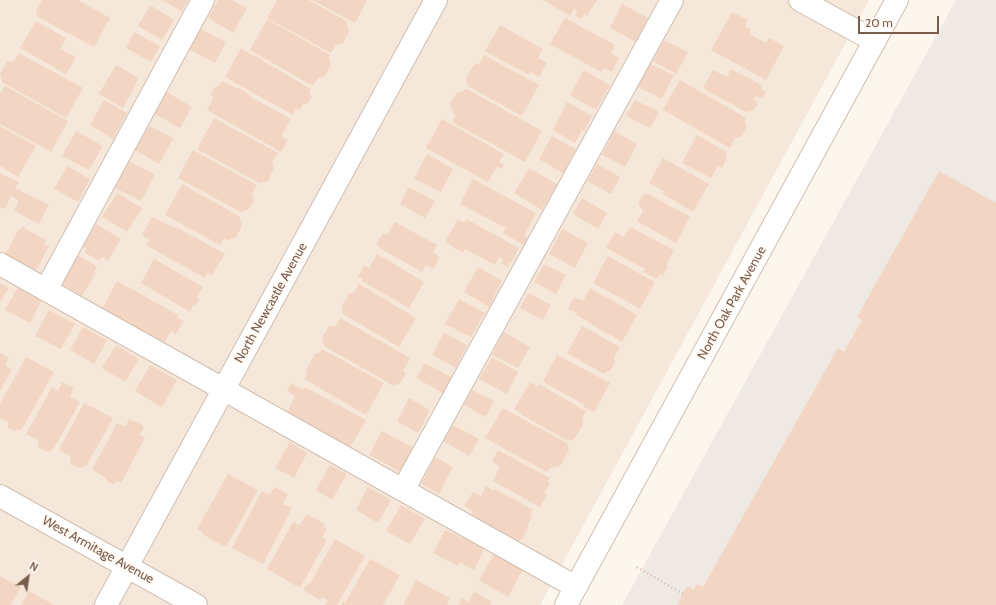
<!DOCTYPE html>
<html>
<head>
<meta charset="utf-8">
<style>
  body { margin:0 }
  #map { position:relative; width:996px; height:605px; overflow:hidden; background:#fdf6ec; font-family:Cabin,sans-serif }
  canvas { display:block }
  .north { position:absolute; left:8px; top:557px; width:40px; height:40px; -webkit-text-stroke:3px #fffaf3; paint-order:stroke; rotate:30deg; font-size:11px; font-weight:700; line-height:16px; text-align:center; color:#7a5c4d }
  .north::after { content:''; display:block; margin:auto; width:14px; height:18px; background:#7a5c4d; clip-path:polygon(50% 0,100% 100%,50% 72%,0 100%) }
  .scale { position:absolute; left:858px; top:16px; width:81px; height:18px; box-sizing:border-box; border:2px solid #7a5c4d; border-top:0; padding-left:5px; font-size:12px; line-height:14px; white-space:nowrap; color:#7a5c4d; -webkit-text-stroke:3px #fffaf3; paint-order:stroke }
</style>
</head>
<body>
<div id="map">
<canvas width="996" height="605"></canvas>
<div class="north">N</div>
<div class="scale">20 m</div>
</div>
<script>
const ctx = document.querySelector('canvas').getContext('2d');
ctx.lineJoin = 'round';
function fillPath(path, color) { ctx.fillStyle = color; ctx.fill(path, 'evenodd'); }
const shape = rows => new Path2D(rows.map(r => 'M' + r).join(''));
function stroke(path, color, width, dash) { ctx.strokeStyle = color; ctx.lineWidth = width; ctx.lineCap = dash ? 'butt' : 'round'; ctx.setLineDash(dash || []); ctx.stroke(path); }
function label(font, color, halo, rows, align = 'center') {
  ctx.font = font + ' Cabin,sans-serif'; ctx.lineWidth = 3.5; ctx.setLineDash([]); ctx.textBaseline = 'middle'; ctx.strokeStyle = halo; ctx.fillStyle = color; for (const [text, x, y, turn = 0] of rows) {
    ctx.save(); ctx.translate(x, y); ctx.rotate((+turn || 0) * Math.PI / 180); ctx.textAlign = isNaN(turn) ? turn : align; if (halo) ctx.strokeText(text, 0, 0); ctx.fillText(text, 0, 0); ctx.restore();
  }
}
fillPath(shape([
  [0,0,869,0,540,605,0,605]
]), '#f5e8da');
fillPath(shape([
  [956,0,996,0,996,605,622,605]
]), '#efe9e4');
fillPath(shape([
  [42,0,78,0,110,18,94,47,38,17,36,11],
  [161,0,188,0,182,11],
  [218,0,232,0,247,8,233,33,208,18],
  [277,0,309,0,348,22,347,24,349,31,343,43,336,45,331,53,267,18],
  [312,0,367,0,355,23],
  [543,0,597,0,587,16,584,14,581,19,575,16,577,11,574,9,570,16],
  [622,4,648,18,636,42,610,28],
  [150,5,174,20,162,40,138,26],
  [732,12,748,20,745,26,751,30,749,34,766,43,769,38,784,46,766,80,711,50],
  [565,18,615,45,611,53,619,58,612,72,603,68,601,72,550,44],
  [267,19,330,55,329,58,331,64,325,76,318,78,313,86,250,50],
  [36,21,66,38,60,49,76,57,66,74,20,48],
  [500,25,543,49,538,58,547,63,539,77,530,72,529,75,485,51],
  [201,29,226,42,215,63,189,49],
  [134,32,160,46,151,62,126,48],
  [664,40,688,52,676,74,653,61],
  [241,48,252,55,256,56,265,62,311,89,309,93,312,97,307,104,303,104,300,110,296,108,293,115,225,77],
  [19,53,83,88,66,118,2,82,2,80,0,74,7,62,14,61],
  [484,55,539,85,522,116,468,86,466,78,474,65,480,63],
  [650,64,674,75,662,99,638,87],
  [116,65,139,78,123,108,99,94],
  [731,69,762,85,761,89,766,92,762,99,756,96,753,100,757,101,757,105,754,110,746,112,703,88,713,70,727,77],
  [584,70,610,85,596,110,570,95],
  [680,80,746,118,745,121,747,126,741,137,735,138,730,148,663,110],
  [222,81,236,88,239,88,247,93,251,97,291,119,281,136,288,140,281,152,207,110,213,99,211,94,215,87,220,85],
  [5,86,68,121,51,152,0,124,0,93],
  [467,89,542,131,525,162,452,122,456,115,453,113,450,104,457,93],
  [165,91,192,107,180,128,153,113],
  [104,100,127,113,113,139,90,125],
  [635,100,659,112,650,128,626,116],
  [567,102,592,116,584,131,582,130,575,143,553,130],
  [214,118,278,153,272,162,274,168,268,181,259,183,197,149],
  [442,119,504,154,499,162,504,165,502,169,497,167,488,182,426,148],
  [0,126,36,146,18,177,0,166],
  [149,126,173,138,159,164,135,150],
  [76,131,103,146,89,170,62,156],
  [614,131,637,144,625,167,602,155],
  [697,135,727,152,725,156,727,157,722,168,718,165,711,178,682,163],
  [552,136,576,149,563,173,539,159],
  [193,150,257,185,252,194,254,200,248,210,241,212,178,178],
  [427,154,453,169,441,192,414,179],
  [663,158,709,184,693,212,663,194,664,191,649,183],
  [128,161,155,174,141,201,115,188],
  [597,164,620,177,611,194,587,181],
  [67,166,90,179,78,202,54,189],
  [529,168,557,184,542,210,514,193],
  [939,171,996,203,996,605,677,605,687,586,694,590,696,584,703,587,838,348,844,352,862,320,857,317],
  [0,173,19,182,15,188,49,205,39,224,14,211,19,201,11,196,5,209,0,207],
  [473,179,536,213,524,236,528,238,524,245,503,233,506,228,460,204],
  [182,184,239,216,242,226,235,238,227,240,224,238,220,245,165,215],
  [409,187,435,201,425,218,400,204],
  [117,193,142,208,127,232,102,217],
  [648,194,690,217,676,243,637,221,643,211,638,203,643,195],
  [582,198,607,213,598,229,573,214],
  [152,217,175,228,176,227,225,254,212,275,208,272,205,278,146,245,149,240,142,235],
  [458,219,464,223,466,219,519,248,511,263,510,262,507,267,501,263,503,259,499,257,495,265,465,249,463,253,445,242],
  [395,222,437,245,433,253,440,257,434,269,426,265,422,272,378,247,379,245,376,244,383,233,387,235],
  [96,224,121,239,108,261,102,257,99,261,84,252,86,249,83,247],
  [22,227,46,240,44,244,49,246,35,272,5,255,19,229,20,230],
  [630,227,674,250,666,265,668,266,663,276,660,274,657,279,643,272,645,269,606,248,615,232,624,237],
  [562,229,588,243,575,268,549,254],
  [377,254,424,282,409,308,362,281,363,279,358,276,364,266,369,268],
  [77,255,97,266,94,272,96,273,82,296,60,283],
  [608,256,655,282,640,309,593,283],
  [154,259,203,287,197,297,200,299,196,305,194,304,190,312,141,283],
  [544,264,566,275,556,294,534,282],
  [478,267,502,281,489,307,464,292],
  [117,281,178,315,177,318,184,321,176,334,171,331,164,343,102,309],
  [0,283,9,288,0,302],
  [359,284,416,318,399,347,343,314,342,306,349,294,354,292],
  [18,287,42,300,30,323,5,310],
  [590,288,637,315,622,342,576,315,577,313,568,309,574,297,583,301],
  [528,293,551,305,543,320,520,308],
  [459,299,485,313,471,337,445,324],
  [49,310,75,324,61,349,35,336],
  [340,318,410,358,403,371,406,373,399,385,396,383,394,386,324,346,322,338,329,326,336,326],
  [582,326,620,347,614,358,615,362,610,371,605,372,604,374,567,353],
  [83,327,107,340,94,364,70,350],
  [504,332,530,347,518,368,492,355],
  [444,333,467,345,456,368,432,355],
  [116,345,139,359,125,382,102,368],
  [322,349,384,383,366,415,304,379,307,375,306,370,315,354,320,352],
  [0,353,9,358,5,365,12,370,0,391],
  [557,355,610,383,594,412,584,407,585,405,543,382],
  [26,357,54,372,22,429,15,431,8,428,8,422,0,418,0,404],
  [492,357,518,372,507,394,479,379],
  [425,363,452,378,443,393,416,378],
  [150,365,177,380,162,407,135,391],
  [62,382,74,388,70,396,80,402,54,448,48,452,38,447,38,440,26,434,52,387,58,391],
  [530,382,538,387,539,384,586,411,582,419,583,425,574,439,568,441,522,415,523,414,514,409],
  [291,383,303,390,305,387,366,420,350,448,287,413,295,396,287,391],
  [472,390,494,401,486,417,464,405],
  [409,398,430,410,418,433,397,421],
  [84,403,113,418,87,465,80,468,70,464,70,456,59,450],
  [503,408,567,443,569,450,560,466,550,468,547,472,485,438],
  [129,419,144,426,140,435,145,438,121,483,117,481,113,484,108,482,105,477,92,470,117,423,125,427],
  [453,425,479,439,469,456,443,441],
  [382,431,414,448,401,472,369,455],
  [290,442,307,453,294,478,275,468],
  [498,450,550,478,548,482,550,483,544,493,547,495,540,507,493,481,500,467,492,462],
  [435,457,453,467,439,494,421,484],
  [330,465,347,474,332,500,316,490],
  [228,474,258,490,226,547,202,534,203,532,197,529],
  [486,486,494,491,495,489,533,510,530,516,532,517,527,526,529,527,522,540,520,539,519,542,471,515,473,511,464,506,473,492,481,496],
  [274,487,288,494,283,504,292,508,263,564,232,548,262,491,270,495],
  [368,487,391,500,378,523,356,510],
  [401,505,425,519,410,544,386,531],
  [307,514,325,524,323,527,327,529,322,538,327,540,300,588,267,569,293,522,300,525],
  [445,530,485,548,474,570,459,562,458,566,433,553],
  [335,539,365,556,337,605,325,605,328,600,322,597,320,600,303,590,308,583,310,584],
  [494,554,523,569,508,597,479,580],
  [370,559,400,575,383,605,341,605,343,602,345,603],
  [0,576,21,587,10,605,0,605],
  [416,580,450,598,447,605,403,605],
  [29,591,54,605,21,605],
  [474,591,492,602,490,605,458,605,462,598,469,602]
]), '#f3d5c3');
const minor = shape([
  [800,0,875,41],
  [0,264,576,587],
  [46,290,203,0],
  [403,490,672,0],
  [0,496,196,605],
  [106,605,436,0],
  [566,605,897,0]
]);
stroke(minor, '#d1beb0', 24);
stroke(shape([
  [637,567,683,594]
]), '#d9b8a5', 2.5, [1, 3]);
stroke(minor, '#fff', 22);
label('13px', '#7a5c4d', '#fffaf3', [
  ["North Newcastle Avenue",271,303,-61],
  ["North Oak Park Avenue",732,303,-61],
  ["West Armitage Avenue",98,550,29]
]);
</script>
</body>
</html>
